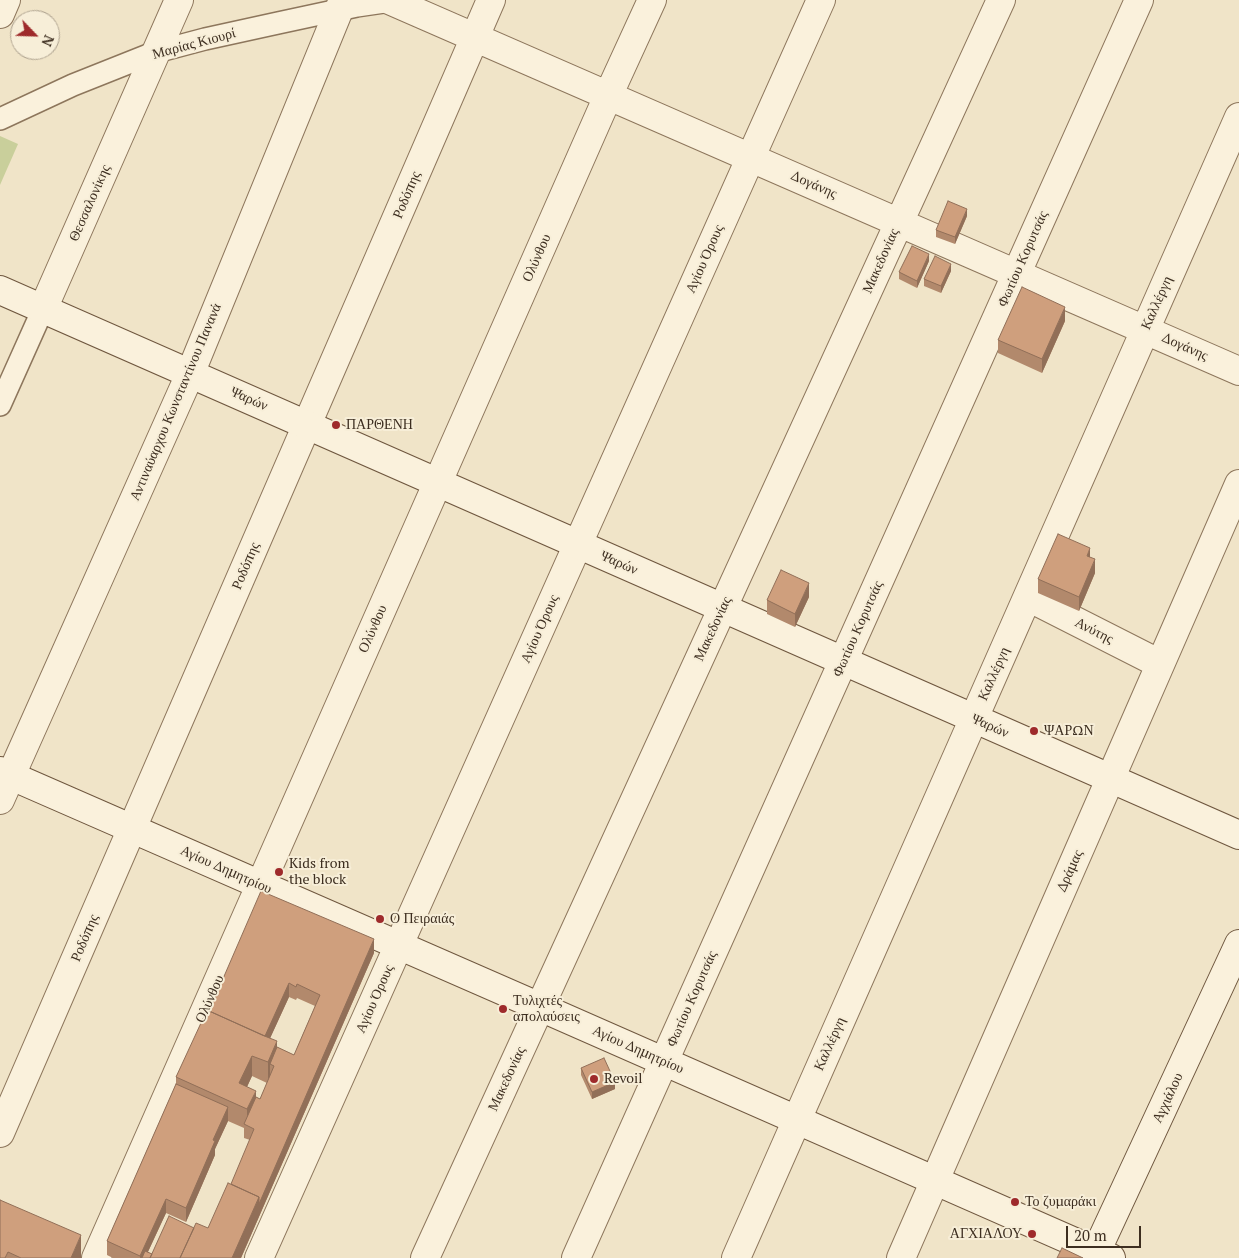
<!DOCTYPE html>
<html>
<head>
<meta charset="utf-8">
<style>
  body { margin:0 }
  #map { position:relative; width:1239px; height:1258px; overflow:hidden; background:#f0e4c8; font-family:"PT Serif",serif }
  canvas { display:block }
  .north { position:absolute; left:10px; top:10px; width:50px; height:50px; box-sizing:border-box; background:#f7eed8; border:1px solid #ada18e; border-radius:50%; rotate:114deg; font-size:14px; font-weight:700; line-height:20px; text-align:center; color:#3d2e20 }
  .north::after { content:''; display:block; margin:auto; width:18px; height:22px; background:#9e2a2b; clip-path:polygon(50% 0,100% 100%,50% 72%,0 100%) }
  .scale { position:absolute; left:1066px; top:1226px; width:75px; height:22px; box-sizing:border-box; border:2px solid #3d2e20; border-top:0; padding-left:6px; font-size:15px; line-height:18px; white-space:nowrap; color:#3d2e20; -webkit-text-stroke:4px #f7eed8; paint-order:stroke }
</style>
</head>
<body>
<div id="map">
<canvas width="1239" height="1258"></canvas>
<div class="north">N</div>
<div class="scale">20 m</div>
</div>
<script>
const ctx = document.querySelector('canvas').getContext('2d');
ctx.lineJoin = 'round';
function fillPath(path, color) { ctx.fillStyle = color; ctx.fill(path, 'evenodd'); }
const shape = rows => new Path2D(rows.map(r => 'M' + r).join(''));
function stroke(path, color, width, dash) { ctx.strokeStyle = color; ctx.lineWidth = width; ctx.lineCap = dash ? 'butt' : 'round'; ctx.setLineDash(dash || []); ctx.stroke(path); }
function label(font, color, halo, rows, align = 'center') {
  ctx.font = font + ' "PT Serif",serif'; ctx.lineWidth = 4; ctx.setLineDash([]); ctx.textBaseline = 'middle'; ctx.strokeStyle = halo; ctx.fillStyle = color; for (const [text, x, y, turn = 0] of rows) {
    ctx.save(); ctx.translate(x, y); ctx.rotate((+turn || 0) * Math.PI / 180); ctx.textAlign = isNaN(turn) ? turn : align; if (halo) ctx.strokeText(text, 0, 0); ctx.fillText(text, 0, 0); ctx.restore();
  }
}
fillPath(shape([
  [0,136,18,144,0,185]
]), '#c9cf9b');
const pedestrian = shape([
  [0,119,73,85,156,52,205,39,278,23,357,6,398,0],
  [0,405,43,309]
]);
const minor = shape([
  [389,0,1239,371],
  [0,14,6,0],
  [43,309,179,0],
  [1028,597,1160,664],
  [0,800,190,374,343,0],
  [0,1133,491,0],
  [96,1258,608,96,652,0],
  [259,1258,821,0],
  [425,1258,1001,0],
  [576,1258,1139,0],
  [736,1258,1239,117],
  [901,1258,1239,484]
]);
const secondary = shape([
  [0,290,1239,835],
  [0,771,540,1007,1111,1258],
  [1096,1252,1239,944]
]);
stroke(pedestrian, '#8d765c', 24);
stroke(minor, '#8d765c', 30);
stroke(secondary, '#6f573f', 30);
stroke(pedestrian, '#faf1dc', 21);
stroke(minor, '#faf1dc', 28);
stroke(secondary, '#faf1dc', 28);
fillPath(shape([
  [967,216,955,244,936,237,936,230],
  [929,261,917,288,899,279,899,272],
  [951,271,941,293,924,286,924,279],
  [1065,321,1042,373,998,353,998,340],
  [1090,557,1095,573,1079,611,1038,593,1038,579],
  [809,597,795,627,767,614,767,600],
  [374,953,241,1258,113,1258,107,1255,107,1241,176,1084,176,1077,209,1011],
  [289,997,296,1000,297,998,315,1006,294,1055,277,1047,270,1038],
  [252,1076,267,1083,260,1099,256,1097,247,1087],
  [228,1121,244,1128,244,1138,250,1140,231,1184,208,1228,194,1228,152,1254,148,1252,166,1213,186,1222,215,1155,215,1149],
  [581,1068,615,1089,592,1099,581,1075],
  [0,1200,81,1258,0,1258]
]), '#b2896c');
fillPath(shape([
  [967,209,967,216,955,244,955,237],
  [929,254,929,261,917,288,917,281],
  [951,264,951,271,941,293,941,286],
  [1065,307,1065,321,1042,373,1042,359],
  [1090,548,1090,562,1087,556],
  [1095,559,1095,573,1079,611,1079,597],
  [809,583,809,597,795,627,795,614],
  [374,939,374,953,241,1258,232,1258],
  [289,983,289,997,262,1056,262,1042],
  [277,1041,277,1061,274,1066,270,1064,270,1078,268,1083,268,1062],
  [252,1056,252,1076,239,1104,239,1083],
  [615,1082,615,1089,592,1099,592,1092],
  [256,1091,256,1111,247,1126,247,1109],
  [228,1107,228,1121,215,1149,215,1155,186,1222,186,1208,213,1140],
  [166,1199,166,1213,145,1258,140,1258,140,1256],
  [81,1235,81,1258,71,1258]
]), '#916f58');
const building = shape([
  [948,201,967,209,955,237,936,230,948,201],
  [912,246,929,254,917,281,899,272,912,246],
  [935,256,951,264,941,286,924,279,935,256],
  [1022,287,1065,307,1042,359,998,340,1022,287],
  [1058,534,1090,548,1087,556,1095,559,1079,597,1038,579,1058,534],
  [781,570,809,583,795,614,767,600,781,570],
  [261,891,374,939,259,1204,259,1197,231,1184,254,1129,244,1124,256,1097,260,1099,274,1066,270,1064,277,1047,294,1055,320,995,297,984,296,987,289,983,265,1036,209,1011,261,891],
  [207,1010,262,1035,277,1041,268,1062,252,1056,239,1083,256,1091,247,1109,176,1077,207,1010],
  [604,1058,615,1082,592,1092,581,1068,604,1058],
  [176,1084,228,1107,213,1140,215,1141,186,1208,166,1199,140,1256,107,1241,176,1084],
  [228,1183,259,1197,232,1258,180,1258,196,1223,208,1228,228,1183],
  [0,1200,81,1235,71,1258,21,1258,8,1252,5,1258,0,1258,0,1200],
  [169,1216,194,1228,180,1258,150,1258,169,1216],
  [1062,1248,1083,1258,1057,1258,1062,1248],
  [145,1251,152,1254,150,1258,142,1258,145,1251]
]);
fillPath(building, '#cf9f7d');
stroke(building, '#916f58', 1);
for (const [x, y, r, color] of [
  [336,425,5,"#9e2a2b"],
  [1034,731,5,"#9e2a2b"],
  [279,872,5,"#9e2a2b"],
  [380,919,5,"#9e2a2b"],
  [503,1009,5,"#9e2a2b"],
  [594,1079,5,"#9e2a2b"],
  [1015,1202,5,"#9e2a2b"],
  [1032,1234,5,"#9e2a2b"]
]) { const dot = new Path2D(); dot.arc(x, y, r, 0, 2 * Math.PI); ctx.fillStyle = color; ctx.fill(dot); stroke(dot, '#f7eed8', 2); }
label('14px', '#3d2e20', '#f7eed8', [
  ["Μαρίας Κιουρί",194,44,-15],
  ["Δογάνης",814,185,24],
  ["Ροδόπης",407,195,-67],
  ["Θεσσαλονίκης",90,203,-66],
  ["Ολύνθου",537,258,-66],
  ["Αγίου Όρους",705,259,-66],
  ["Φωτίου Κορυτσάς",1023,259,-66],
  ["Μακεδονίας",881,261,-66],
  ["Καλλέργη",1157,303,-66],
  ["Δογάνης",1185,347,24],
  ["Ψαρών",249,399,24],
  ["Αντιναύαρχου Κωνσταντίνου Πανανά",176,402,-67],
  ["Ψαρών",619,563,24],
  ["Ροδόπης",246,566,-67],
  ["Ολύνθου",373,629,-66],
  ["Αγίου Όρους",540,629,-66],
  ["Μακεδονίας",713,629,-65],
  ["Φωτίου Κορυτσάς",858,629,-66],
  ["Ανύτης",1094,631,27],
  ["Καλλέργη",994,674,-66],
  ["Ψαρών",990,726,24],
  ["Αγίου Δημητρίου",226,870,24],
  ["Δράμας",1070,871,-66],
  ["Ροδόπης",85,938,-67],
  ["Ολύνθου",210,999,-66],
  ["Αγίου Όρους",375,999,-66],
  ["Φωτίου Κορυτσάς",692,999,-66],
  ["Καλλέργη",830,1044,-66],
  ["Αγίου Δημητρίου",638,1050,24],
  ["Μακεδονίας",507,1079,-65],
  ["Αγχιάλου",1168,1098,-65]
]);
label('14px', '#3d2e20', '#f7eed8', [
  ["ΠΑΡΘΕΝΗ",346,425],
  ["ΨΑΡΩΝ",1044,731],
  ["Kids from",289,864],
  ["the block",289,880],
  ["Ο Πειραιάς",390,919],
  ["Τυλιχτές",513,1001],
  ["απολαύσεις",513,1017],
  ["Revoil",604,1079],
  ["Το ζυμαράκι",1025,1202],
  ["ΑΓΧΙΑΛΟΥ",1022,1234,"right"]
], 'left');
</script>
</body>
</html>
